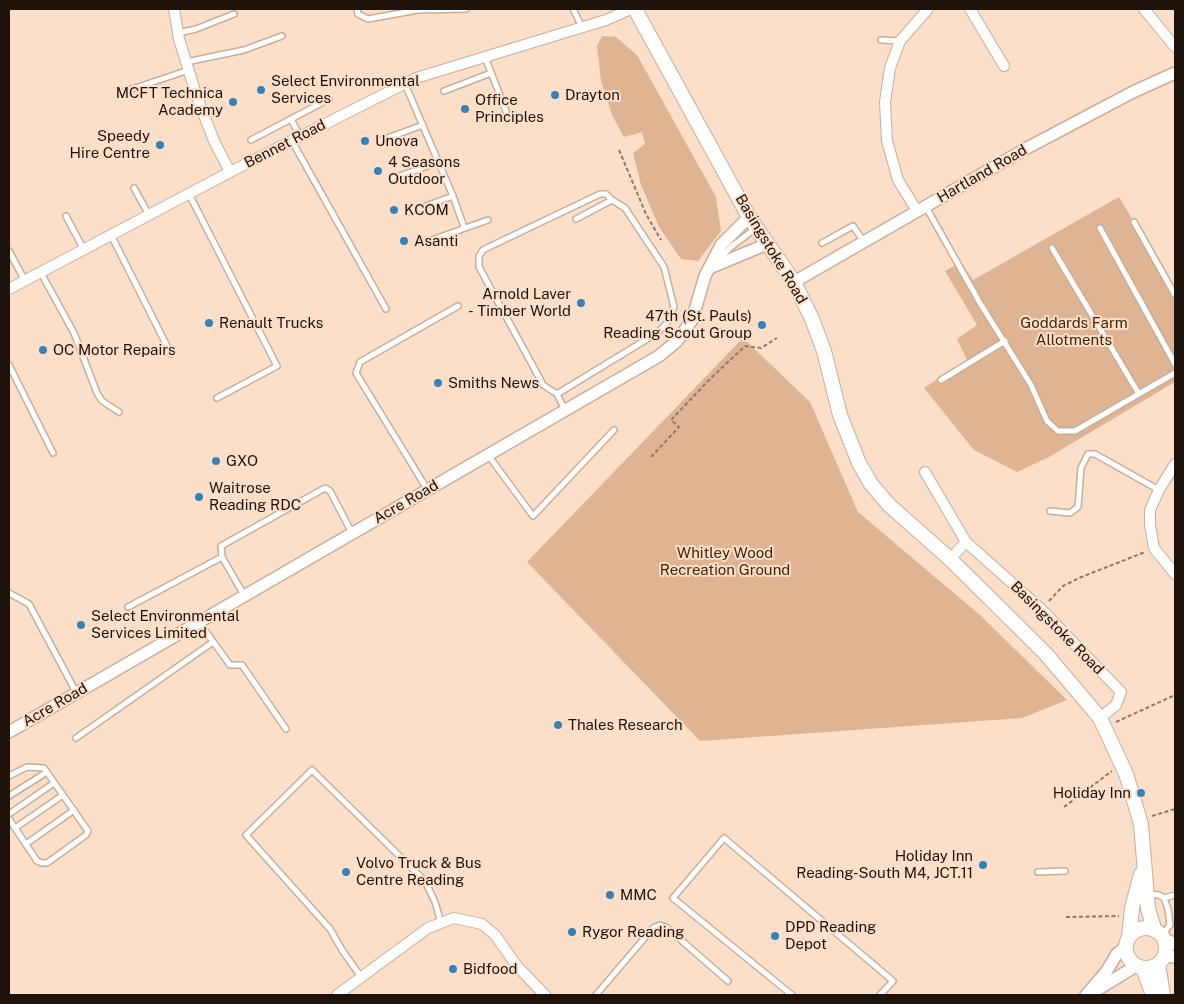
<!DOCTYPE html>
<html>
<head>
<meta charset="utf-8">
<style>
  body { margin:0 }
  #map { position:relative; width:1184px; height:1004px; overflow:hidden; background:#fcdfc9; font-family:"Public Sans",sans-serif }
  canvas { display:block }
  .frame { position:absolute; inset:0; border:10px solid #1d130b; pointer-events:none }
</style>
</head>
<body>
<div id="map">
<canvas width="1184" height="1004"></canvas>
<div class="frame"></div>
</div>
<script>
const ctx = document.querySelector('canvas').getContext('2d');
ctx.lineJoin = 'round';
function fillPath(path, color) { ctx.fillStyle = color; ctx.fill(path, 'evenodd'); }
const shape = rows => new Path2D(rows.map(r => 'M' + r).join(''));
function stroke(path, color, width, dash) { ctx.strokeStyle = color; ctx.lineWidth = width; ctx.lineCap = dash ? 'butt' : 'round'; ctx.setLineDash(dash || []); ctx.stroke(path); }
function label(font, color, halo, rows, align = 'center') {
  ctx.font = font + ' "Public Sans",sans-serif'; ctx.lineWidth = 4; ctx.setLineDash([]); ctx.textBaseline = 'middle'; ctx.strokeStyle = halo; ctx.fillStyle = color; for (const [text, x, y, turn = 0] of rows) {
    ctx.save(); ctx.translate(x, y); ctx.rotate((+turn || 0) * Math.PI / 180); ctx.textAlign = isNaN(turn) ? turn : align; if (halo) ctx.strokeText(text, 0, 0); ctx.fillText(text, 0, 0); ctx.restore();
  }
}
fillPath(shape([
  [602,36,616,37,637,55,716,197,721,231,698,261,681,259,659,227,641,185,633,153,645,144,642,132,624,137,612,115,601,81,597,46],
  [1119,197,1175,291,1175,382,1049,457,1017,472,974,450,924,388,967,360,957,339,977,325,945,271,961,262,973,280],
  [743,338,810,402,858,512,981,616,1067,700,1022,718,700,741,527,562]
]), '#dfb492');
const service = shape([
  [357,9,358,14,368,19,418,10,466,9],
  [573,9,582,27],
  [178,33,196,29,234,14],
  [881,40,899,41],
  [485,57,506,111],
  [186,62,244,50,282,36],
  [405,84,453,196,464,227],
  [444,91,491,73],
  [120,93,189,70],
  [291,119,329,99],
  [251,140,291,119,300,136],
  [292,141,386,309],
  [379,141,423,125],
  [394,178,439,162],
  [134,188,149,215],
  [189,194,277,366,217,398],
  [926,207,980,303,1031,385,1047,421,1058,431,1075,431,1175,373],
  [409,212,453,196],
  [66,216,84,250],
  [576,219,612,200],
  [1134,222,1175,295],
  [1100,228,1175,364],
  [111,235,171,354],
  [423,243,488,220],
  [822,243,853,226,864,242],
  [1052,248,1139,394],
  [9,251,25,281],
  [717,261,731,247,756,228],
  [41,273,74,333,97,393,102,401,119,412],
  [9,365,53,453],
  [941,380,1005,341],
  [557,394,657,333,667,323,674,307,664,267,625,208,612,200,606,194,600,194,491,246,483,250,479,256,479,267,540,379,543,385,557,394,565,410],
  [488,455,533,516,614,430],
  [427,489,356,373,360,362,458,306],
  [1050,511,1070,513,1078,507,1081,468,1088,454,1095,454,1159,490],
  [9,593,29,604,76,692],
  [244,595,222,557,221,546,325,488,330,491,352,533],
  [128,607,222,557],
  [199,622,230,665,242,665,286,729],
  [76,738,213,642],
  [9,776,27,767,44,768,88,831,86,835,47,863,42,863,37,861,9,819],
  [9,796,47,772],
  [9,814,54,783],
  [15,828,63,795],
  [26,844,74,810],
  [1038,872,1065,871],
  [1148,894,1159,895,1164,898,1168,909,1170,925,1162,935],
  [1164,898,1175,895],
  [361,977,342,950,330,929,246,835,312,770,425,881,435,902,441,923],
  [596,995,653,928,660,925,666,927,728,981],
  [792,995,673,898,724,838,893,981,880,995]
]);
const minor = shape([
  [174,9,179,39,196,94,214,141,230,172],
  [970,9,1004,66],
  [1144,9,1175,47],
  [917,211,898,180,887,141,885,102,890,68,900,41,928,9],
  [9,289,230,172,416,78,606,20,631,9],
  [1175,464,1159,490,1150,510,1150,525,1154,548,1175,574],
  [925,472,966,542,1041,609,1121,692,1116,705,1100,718],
  [950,559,966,542],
  [337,995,428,928,454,918,482,924,495,935,517,966,545,995]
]);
const tertiary = shape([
  [712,267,767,244],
  [794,282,1027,148,1133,92,1175,73],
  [9,732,659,356,677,341,692,320,705,276,721,245,749,217],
  [1165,939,1175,944],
  [1165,956,1175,957],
  [1095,991,1136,966],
  [1086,995,1106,972,1117,954,1126,946]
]);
const secondary = shape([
  [635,9,749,217,794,282,812,319,824,351,840,415,859,463,871,484,889,505,950,559,1045,653,1100,718,1126,774,1141,824,1148,909,1154,928],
  '1126 948a20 20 0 1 1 40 0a20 20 0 1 1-40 0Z',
  [1129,937,1132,908,1141,874],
  [1158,964,1163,995],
  [1143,968,1153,995]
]);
stroke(service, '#c8ad98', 8);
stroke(minor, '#c8ad98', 12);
stroke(tertiary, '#c8ad98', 14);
stroke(secondary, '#c8ad98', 16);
stroke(shape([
  [619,150,646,214,661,240],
  [651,457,679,427,671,420,711,378,745,346,761,348,777,338],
  [1049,601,1063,586,1079,578,1145,552],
  [1116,722,1175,695],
  [1064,807,1112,771],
  [1152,816,1175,809],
  [1066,917,1119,916]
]), '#8e7a6b', 2, [4, 2.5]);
stroke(service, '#fff', 5);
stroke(minor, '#fff', 10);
stroke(tertiary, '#fff', 11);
stroke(secondary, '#fff', 14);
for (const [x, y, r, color] of [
  [261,90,5,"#3782b5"],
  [555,95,5,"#3782b5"],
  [233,102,5,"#3782b5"],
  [465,109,5,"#3782b5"],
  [365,141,5,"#3782b5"],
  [160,145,5,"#3782b5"],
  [378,171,5,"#3782b5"],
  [394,210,5,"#3782b5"],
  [404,241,5,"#3782b5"],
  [581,303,5,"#3782b5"],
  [209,323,5,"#3782b5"],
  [762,325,5,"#3782b5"],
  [43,350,5,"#3782b5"],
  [438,383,5,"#3782b5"],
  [216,461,5,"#3782b5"],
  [199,497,5,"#3782b5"],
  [81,625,5,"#3782b5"],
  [558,725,5,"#3782b5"],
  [1141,793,5,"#3782b5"],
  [983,865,5,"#3782b5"],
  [346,872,5,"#3782b5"],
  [610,895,5,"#3782b5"],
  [572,932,5,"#3782b5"],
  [775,936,5,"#3782b5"],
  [453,969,5,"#3782b5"]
]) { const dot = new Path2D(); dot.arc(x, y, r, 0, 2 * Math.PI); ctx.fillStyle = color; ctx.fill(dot); stroke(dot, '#fcdfc9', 2); }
label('15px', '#1d130b', '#fcdfc9', [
  ["Select Environmental",271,81],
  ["Services",271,98],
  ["MCFT Technica",223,93,"right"],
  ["Academy",223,110,"right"],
  ["Drayton",565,95],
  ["Office",475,100],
  ["Principles",475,117],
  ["Speedy",150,136,"right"],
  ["Hire Centre",150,153,"right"],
  ["Unova",375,141],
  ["4 Seasons",388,162],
  ["Outdoor",388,179],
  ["KCOM",404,210],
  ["Asanti",414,241],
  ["Arnold Laver",571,294,"right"],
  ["- Timber World",571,311,"right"],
  ["47th (St. Pauls)",752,316,"right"],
  ["Reading Scout Group",752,333,"right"],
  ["Renault Trucks",219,323],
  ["OC Motor Repairs",53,350],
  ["Smiths News",448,383],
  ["GXO",226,461],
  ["Waitrose",209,488],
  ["Reading RDC",209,505],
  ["Select Environmental",91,616],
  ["Services Limited",91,633],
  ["Thales Research",568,725],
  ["Holiday Inn",1131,793,"right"],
  ["Holiday Inn",973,856,"right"],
  ["Reading-South M4, JCT.11",973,873,"right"],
  ["Volvo Truck & Bus",356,863],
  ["Centre Reading",356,880],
  ["MMC",620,895],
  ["DPD Reading",785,927],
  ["Depot",785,944],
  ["Rygor Reading",582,932],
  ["Bidfood",463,969]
], 'left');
label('15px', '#1d130b', '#fcdfc9', [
  ["Bennet Road",285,144,-27],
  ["Hartland Road",982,174,-30],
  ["Basingstoke Road",771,249,59],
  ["Acre Road",406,502,-30],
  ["Basingstoke Road",1057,628,45],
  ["Acre Road",55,705,-30]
]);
label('15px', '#432508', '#fcdfc9', [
  ["Goddards Farm",1074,323],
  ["Allotments",1074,340],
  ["Whitley Wood",725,553],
  ["Recreation Ground",725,570]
]);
</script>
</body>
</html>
